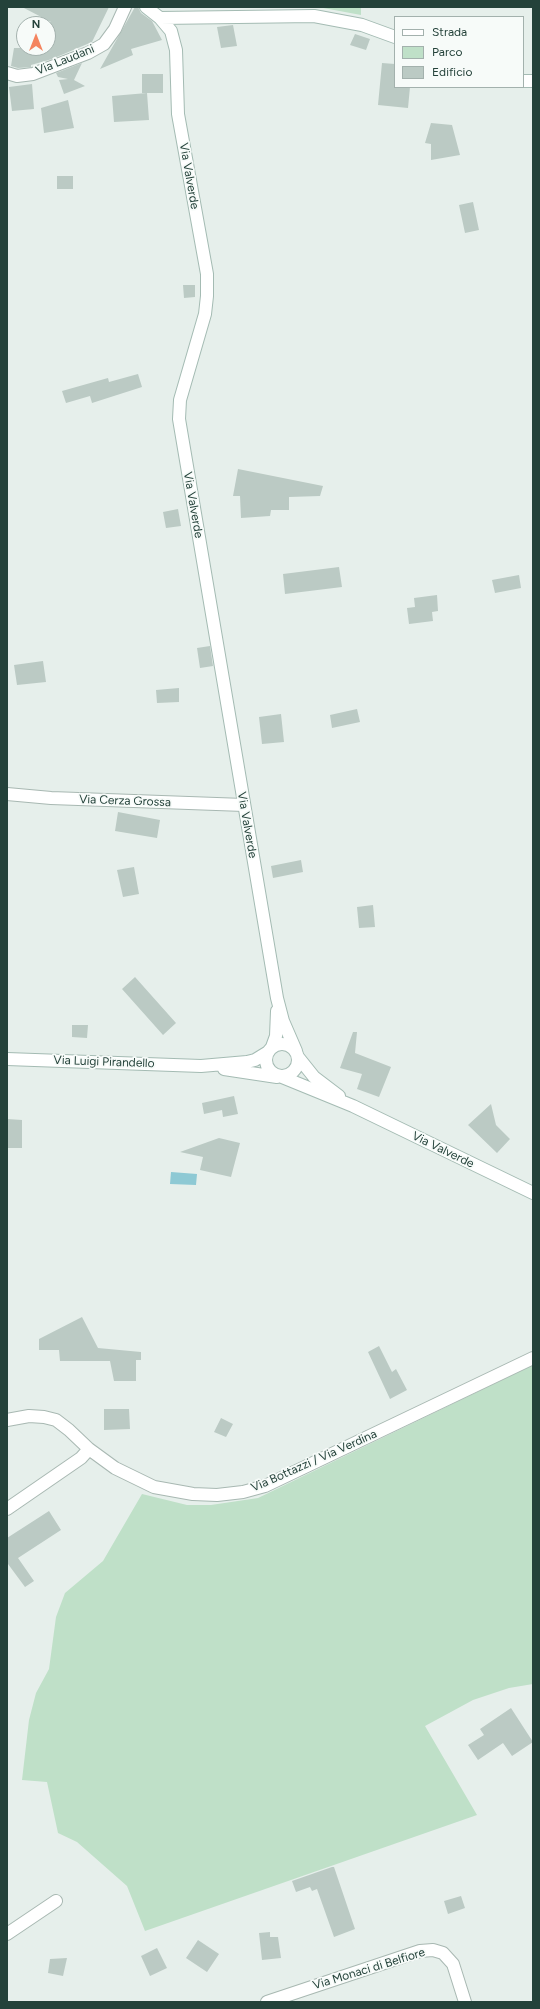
<!DOCTYPE html>
<html>
<head>
<meta charset="utf-8">
<style>
  body { margin:0 }
  #map { position:relative; width:540px; height:2009px; overflow:hidden; background:#e6efeb; font-family:Figtree,sans-serif }
  canvas { display:block }
  .frame { position:absolute; inset:0; border:8px solid #24423a; pointer-events:none }
  .legend { position:absolute; left:394px; top:16px; width:130px; height:72px; box-sizing:border-box; background:#f7fbf9; border:1px solid #a3b1ad; margin:0; padding:5px 7px; list-style:none; font-size:12px; color:#24423a }
  .legend li { display:flex; align-items:center; gap:8px; height:20px }
  .legend b { width:20px; border:1px solid #a3b1ad }
  .north { position:absolute; left:16px; top:16px; width:40px; height:40px; box-sizing:border-box; background:#f7fbf9; border:1px solid #a3b1ad; border-radius:50%; rotate:0deg; font-size:11px; font-weight:700; line-height:16px; text-align:center; color:#24423a }
  .north::after { content:''; display:block; margin:auto; width:14px; height:18px; background:#f4845f; clip-path:polygon(50% 0,100% 100%,50% 72%,0 100%) }
</style>
</head>
<body>
<div id="map">
<canvas width="540" height="2009"></canvas>
<div class="frame"></div>
<ul class="legend">
<li><b style="height:5px;background:#fff"></b>Strada</li>
<li><b style="height:11px;background:#bfe0c8"></b>Parco</li>
<li><b style="height:11px;background:#bbcac4"></b>Edificio</li>
</ul>
<div class="north">N</div>
</div>
<script>
const ctx = document.querySelector('canvas').getContext('2d');
ctx.lineJoin = 'round';
function fillPath(path, color) { ctx.fillStyle = color; ctx.fill(path, 'evenodd'); }
const shape = rows => new Path2D(rows.map(r => 'M' + r).join(''));
function stroke(path, color, width, dash) { ctx.strokeStyle = color; ctx.lineWidth = width; ctx.lineCap = dash ? 'butt' : 'round'; ctx.setLineDash(dash || []); ctx.stroke(path); }
function label(font, color, halo, rows, align = 'center') {
  ctx.font = font + ' Figtree,sans-serif'; ctx.lineWidth = 3.5; ctx.setLineDash([]); ctx.textBaseline = 'middle'; ctx.strokeStyle = halo; ctx.fillStyle = color; for (const [text, x, y, turn = 0] of rows) {
    ctx.save(); ctx.translate(x, y); ctx.rotate((+turn || 0) * Math.PI / 180); ctx.textAlign = isNaN(turn) ? turn : align; if (halo) ctx.strokeText(text, 0, 0); ctx.fillText(text, 0, 0); ctx.restore();
  }
}
fillPath(shape([
  [203,7,361,7,361,15,318,7],
  [533,1365,533,1684,509,1688,473,1700,425,1726,477,1815,145,1931,127,1886,77,1842,58,1833,47,1782,22,1780,29,1720,36,1693,49,1669,56,1617,65,1593,103,1561,142,1494,187,1505,211,1505,258,1498]
]), '#bfe0c8');
fillPath(shape([
  [171,1172,197,1174,196,1185,170,1184]
]), '#8ec9d4');
fillPath(shape([
  [22,7,109,7,92,42,52,59,31,65,31,67,18,68,11,66,14,48,48,48,48,22,51,22],
  [135,7,138,7,141,13,152,21,162,40,131,49,133,55,100,69],
  [233,25,237,46,221,48,217,27],
  [355,34,370,39,366,50,350,45],
  [82,63,74,80,85,86,64,94,59,80,68,79,58,77,56,73],
  [382,63,395,64,395,87,410,87,408,108,378,105],
  [142,74,163,74,163,93,142,93],
  [32,84,34,109,12,111,9,87],
  [147,93,149,120,114,122,112,96],
  [68,100,74,128,44,133,41,108],
  [431,123,452,125,460,155,431,160,431,144,425,143],
  [57,176,73,176,73,189,57,189],
  [473,202,479,230,465,233,459,205],
  [183,285,195,285,195,297,184,298],
  [138,374,142,387,92,403,90,396,66,403,62,391,108,378,109,382],
  [238,469,323,486,320,496,289,497,289,510,271,510,270,516,241,518,240,496,233,496],
  [178,509,181,526,166,528,163,512],
  [339,567,342,587,285,594,283,574],
  [519,575,521,588,495,593,492,580],
  [437,595,438,611,432,612,433,621,409,624,407,608,415,607,414,598],
  [210,646,213,666,200,668,197,648],
  [43,661,46,682,17,685,14,665],
  [179,688,179,702,157,703,156,690],
  [357,709,360,722,332,728,330,715],
  [281,714,284,742,262,744,259,717],
  [118,812,160,820,157,838,115,831],
  [301,860,303,872,273,878,271,866],
  [134,867,139,894,123,897,117,870],
  [373,905,375,927,359,928,357,907],
  [135,977,176,1023,163,1035,122,989],
  [72,1025,88,1025,87,1038,72,1037],
  [353,1032,357,1032,355,1053,391,1067,379,1097,357,1089,362,1074,340,1068],
  [234,1096,238,1114,223,1117,222,1110,204,1114,202,1103],
  [491,1104,496,1125,510,1139,497,1153,468,1125],
  [7,1119,22,1120,22,1148,7,1148],
  [219,1138,240,1143,231,1177,200,1170,203,1157,180,1152],
  [82,1317,98,1348,141,1352,141,1360,136,1360,136,1381,114,1381,110,1361,60,1361,59,1350,39,1350,39,1339],
  [379,1346,392,1372,396,1369,407,1390,390,1399,368,1352],
  [104,1409,129,1409,130,1429,104,1430],
  [221,1418,233,1424,226,1437,214,1432],
  [49,1511,61,1530,18,1558,34,1581,25,1587,8,1564,7,1565,7,1538],
  [511,1708,533,1742,512,1756,503,1743,478,1760,468,1745,484,1735,480,1729],
  [332,1867,334,1867,355,1929,334,1937,317,1889,312,1891,310,1887,296,1892,292,1881],
  [461,1896,465,1908,448,1914,444,1901],
  [270,1932,270,1937,278,1937,281,1958,262,1960,259,1933],
  [198,1940,219,1954,207,1972,186,1958],
  [157,1948,167,1968,150,1976,141,1956],
  [67,1958,63,1976,48,1973,50,1959]
]), '#bbcac4');
const street = shape([
  [7,73,17,76,33,74,88,53,104,44,115,29,125,7],
  [7,794,51,798,244,805],
  [7,1420,29,1416,44,1417,56,1420,69,1430,89,1449,115,1468,154,1487,193,1494,217,1495,243,1492,265,1486,533,1358],
  [7,1509,81,1458,89,1449],
  [7,1934,56,1901],
  [267,2002,420,1951,433,1950,443,1953,453,1964,465,2002]
]);
const secondary = shape([
  [146,7,160,18,314,16,362,25,395,37],
  [160,18,171,31,176,50,178,114,207,274,207,296,205,314,180,400,179,419,277,998,283,1021,296,1051],
  [523,81,533,81],
  '266 1060a16 16 0 1 1 32 0a16 16 0 1 1-32 0Z',
  [272,1047,276,1036,277,1011],
  [298,1057,314,1077,339,1096],
  [7,1059,201,1066,247,1062,255,1060,268,1052],
  [224,1069,277,1077],
  [282,1077,353,1106,533,1193]
]);
stroke(street, '#a8b8b2', 14);
stroke(secondary, '#a4bbb3', 14);
stroke(street, '#fff', 12);
stroke(secondary, '#fff', 12);
label('12px', '#24423a', '#f7fbf9', [
  ["Via Laudani",65,60,-22],
  ["Via Valverde",189,176,80],
  ["Via Valverde",193,505,80],
  ["Via Cerza Grossa",125,801,2],
  ["Via Valverde",247,825,80],
  ["Via Luigi Pirandello",104,1062,2],
  ["Via Valverde",443,1150,26],
  ["Via Bottazzi / Via Verdina",314,1461,-24],
  ["Via Monaci di Belfiore",369,1969,-17]
]);
</script>
</body>
</html>
